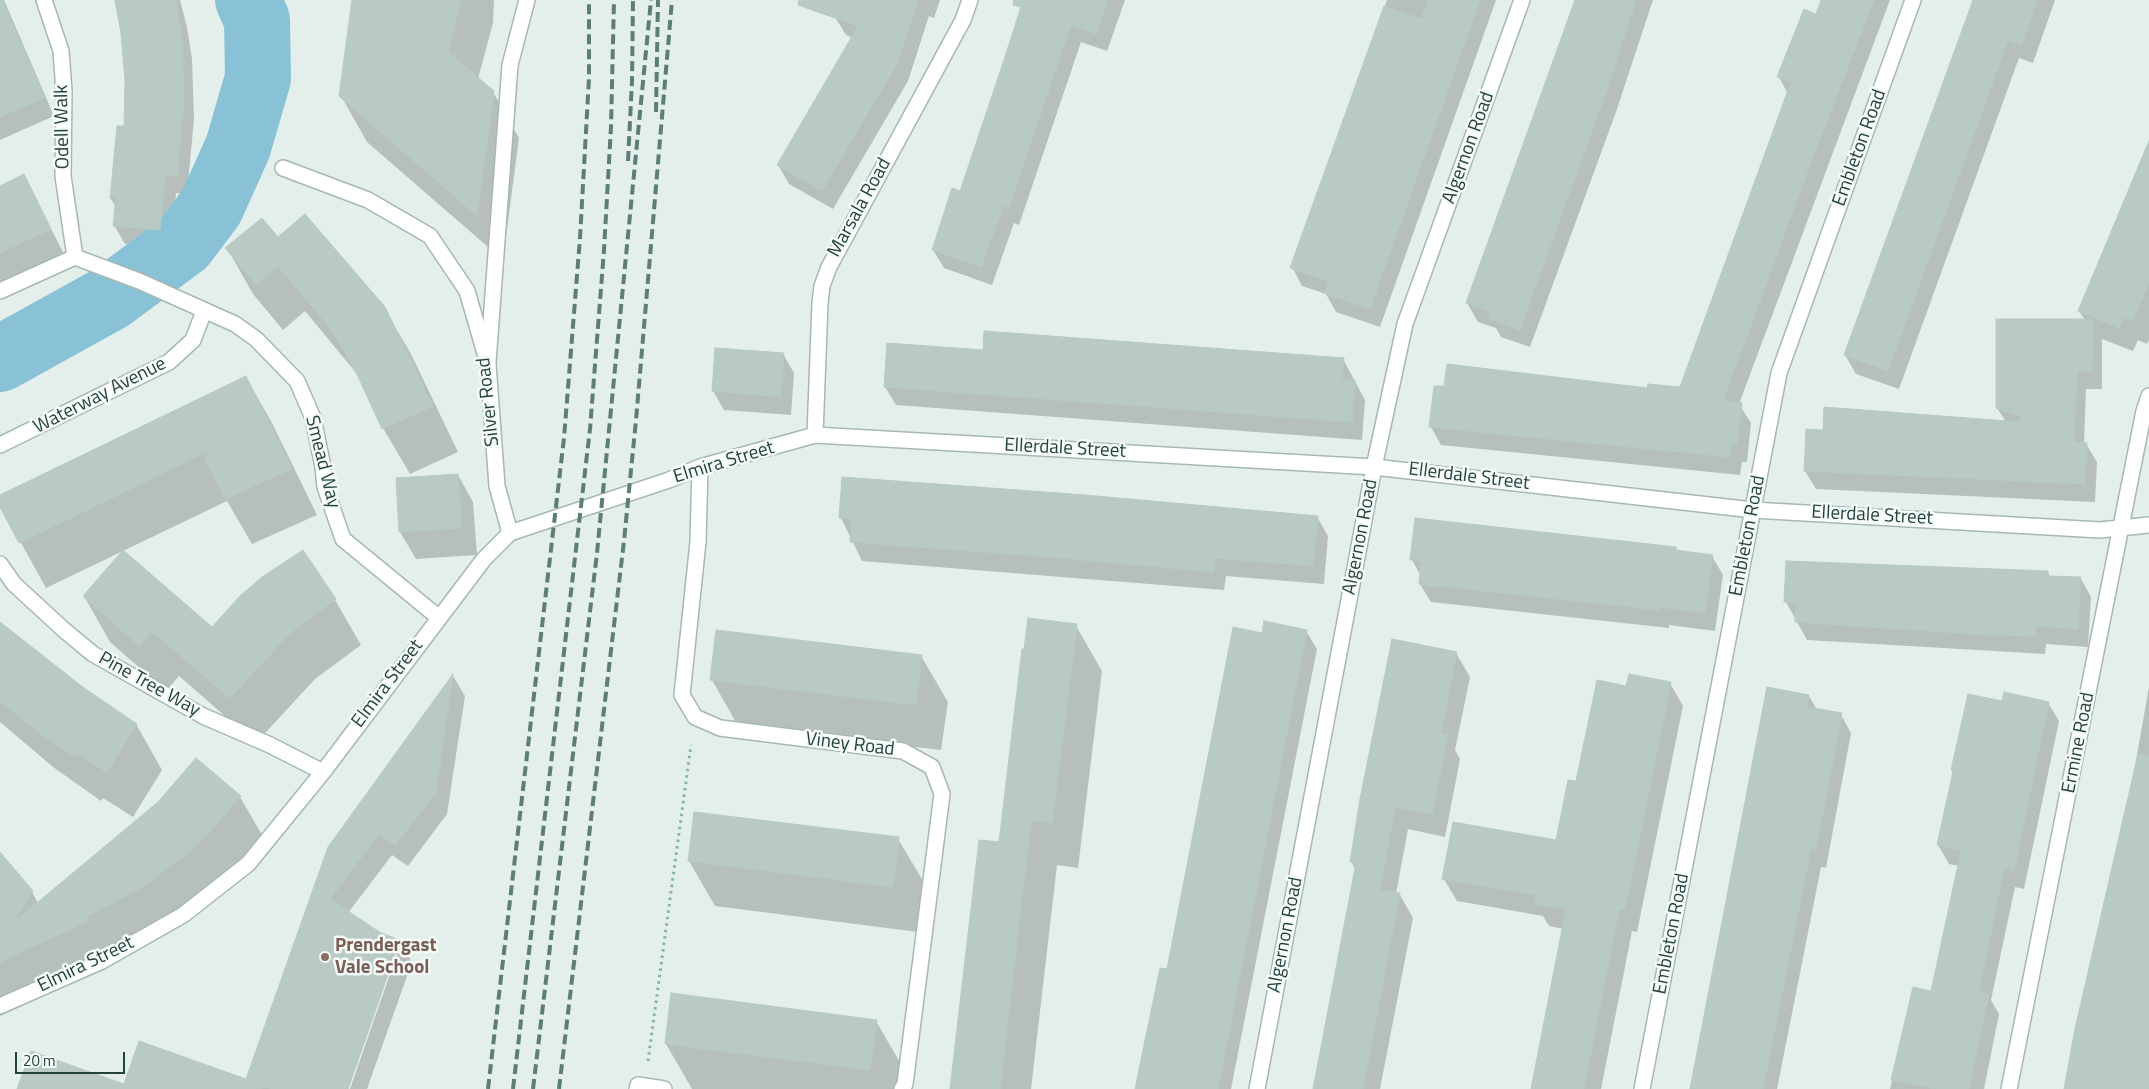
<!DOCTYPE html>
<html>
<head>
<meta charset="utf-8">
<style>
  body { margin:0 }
  #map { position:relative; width:2149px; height:1089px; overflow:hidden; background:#e4efeb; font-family:"Titillium Web",sans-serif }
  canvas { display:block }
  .scale { position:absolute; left:15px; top:1052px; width:110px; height:22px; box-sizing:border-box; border:2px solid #22423d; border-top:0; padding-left:6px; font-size:15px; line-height:18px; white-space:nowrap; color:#22423d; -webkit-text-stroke:4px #f5faf8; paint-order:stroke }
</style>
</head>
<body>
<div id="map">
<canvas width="2149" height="1089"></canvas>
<div class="scale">20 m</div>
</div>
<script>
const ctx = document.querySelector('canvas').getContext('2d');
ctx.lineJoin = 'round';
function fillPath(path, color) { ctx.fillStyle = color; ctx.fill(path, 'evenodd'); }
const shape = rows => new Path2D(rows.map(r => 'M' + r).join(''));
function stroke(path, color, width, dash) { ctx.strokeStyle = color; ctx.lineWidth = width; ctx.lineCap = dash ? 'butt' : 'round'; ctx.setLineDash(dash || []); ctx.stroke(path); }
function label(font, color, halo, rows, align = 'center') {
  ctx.font = font + ' "Titillium Web",sans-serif'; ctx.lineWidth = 5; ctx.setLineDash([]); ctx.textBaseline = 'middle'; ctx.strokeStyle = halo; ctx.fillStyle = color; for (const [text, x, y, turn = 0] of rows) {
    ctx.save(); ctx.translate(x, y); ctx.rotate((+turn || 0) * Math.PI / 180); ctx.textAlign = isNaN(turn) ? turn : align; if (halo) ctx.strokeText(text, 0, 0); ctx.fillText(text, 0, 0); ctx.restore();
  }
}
fillPath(shape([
  [0,0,4,0,54,116,0,140],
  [115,0,180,0,187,27,192,59,194,119,187,194,176,193,170,248,125,244,114,225,116,207,111,199,118,127,125,128,127,80,123,33],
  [353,0,494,0,493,23,478,79,493,92,519,138,503,260,367,142,341,96],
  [841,0,940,0,934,18,929,16,908,81,833,209,789,184,778,165,853,38,846,35,835,17],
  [1029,0,1125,0,1107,51,1081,42,1019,225,1014,223,992,285,944,268,933,250,961,193],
  [1387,0,1496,0,1380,327,1336,312,1326,294,1302,286,1292,267],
  [1577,0,1653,0,1616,112,1530,347,1501,337,1496,328,1478,322,1467,303],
  [1822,0,1890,0,1739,404,1751,423,1747,462,1742,462,1740,475,1441,445,1431,427,1681,388,1788,94,1779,77,1817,16],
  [1974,0,2055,0,2033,63,2019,58,1899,389,1856,374,1845,355],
  [2149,142,2149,340,2147,344,2138,340,2133,351,2102,339,2102,389,2086,389,2084,444,2086,444,2097,462,2095,502,1816,489,1805,471,2006,422,1997,408,2085,320,2079,311],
  [24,176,64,254,0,285,0,187],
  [278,239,384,308,411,354,458,452,410,474,383,428,362,380,305,311,283,330,253,294,227,248],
  [985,332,1343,359,1365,400,1362,440,896,405,885,387,984,351],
  [716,350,783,354,794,373,791,415,724,410,713,391],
  [246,377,272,423,317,515,252,544,227,501,46,588,0,505,0,496],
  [458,475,473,502,477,555,416,559,400,532],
  [1317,517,1328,536,1324,584,1226,576,1224,590,862,561,841,518],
  [1675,548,1678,552,1712,556,1723,575,1715,631,1669,625,1669,628,1431,602,1420,584,1421,576,1412,560],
  [2048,572,2050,577,2081,579,2091,597,2088,647,2046,644,2045,654,1807,640,1786,602],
  [84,596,212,628,335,600,361,645,315,679,256,743,179,676,166,691,110,642],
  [0,622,61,672,136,724,162,770,133,817,103,798,101,801,53,767,0,722],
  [1076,626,1102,671,1078,868,1057,865,1031,1089,952,1089,1000,843],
  [1306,631,1317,649,1231,1089,1136,1089,1168,971],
  [1456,653,1470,677,1455,750,1460,759,1445,837,1408,829,1396,894,1400,895,1413,918,1380,1089,1314,1089,1356,871,1351,861],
  [921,656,948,702,941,750,738,726,712,680],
  [453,676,465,696,447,814,408,866,392,855,348,913,381,934,400,941,412,962,367,1089,350,1089,397,954,394,954,347,1089,19,1089,247,1081,329,848],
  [1670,683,1683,706,1637,932,1632,931,1601,1089,1532,1089,1564,929,1549,926,1543,916,1457,901,1444,879,1556,842,1577,783,1627,687],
  [2149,687,2149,1089,2065,1089,2132,783],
  [1809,696,1817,710,1841,715,1851,733,1826,868,1821,867,1777,1089,1691,1089],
  [2003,703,2048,703,2059,721,2024,889,2015,887,1991,1000,1999,1014,1984,1089,1890,1089,1914,988,1932,992,1959,866,1949,864,1938,845,1954,773,1952,770],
  [196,760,240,797,265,840,217,893,110,961,112,964,0,1016,0,853,32,892,38,903,158,803],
  [898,839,925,884,918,932,715,906,689,861],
  [876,1021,902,1066,899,1089,692,1089,666,1044]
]), '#0003');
stroke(shape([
  [0,359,110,298,183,244,211,207,238,147,258,78,257,20,248,0]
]), '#89c2d7', 66);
const building = shape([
  [0,0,2,0,45,98,0,117,0,0],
  [115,0,176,0,182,39,184,99,177,176,165,175,160,230,113,226,116,196,110,199,117,126,124,126,125,80,121,33,115,0],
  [352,0,461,0,448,52,494,91,477,216,339,96,352,0],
  [799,0,918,0,898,62,822,191,777,165,858,26,798,5,799,0],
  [1014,0,1108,0,1096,34,1071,25,1009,207,1004,205,981,267,932,250,952,188,960,191,1001,69,1021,7,1013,5,1014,0],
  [1428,0,1480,0,1370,309,1324,293,1329,281,1290,268,1384,6,1421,19,1428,0],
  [1575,0,1636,0,1606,93,1520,330,1489,319,1491,312,1466,303,1575,0],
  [1821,0,1874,0,1811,162,1723,401,1742,403,1737,444,1732,444,1730,457,1429,427,1434,386,1444,386,1447,364,1647,388,1648,384,1680,387,1791,82,1777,77,1804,9,1816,14,1821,0],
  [1973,0,2037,0,2022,45,2008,40,1888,371,1844,355,1973,0],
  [2149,141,2149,283,2133,321,2124,317,2119,328,2078,311,2149,141],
  [24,174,51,229,0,253,0,186,24,174],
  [305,214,385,307,433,406,382,429,356,372,342,347,326,323,278,266,256,285,225,248,262,218,278,237,305,214],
  [1996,319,2093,319,2092,371,2077,371,2074,442,2087,443,2085,484,1804,471,1806,429,1823,430,1824,407,2020,422,2021,417,1996,408,1996,319],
  [984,331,1344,358,1342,380,1355,380,1352,422,884,387,887,343,983,350,984,331],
  [715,348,784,353,781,397,712,391,715,348],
  [246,376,292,469,225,499,205,458,211,450,19,543,0,507,0,495,246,376],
  [458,474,462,528,399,532,396,478,458,474],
  [842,477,1085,495,1318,516,1313,566,1215,558,1214,572,1037,556,850,542,852,519,839,518,842,477],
  [1415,518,1676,547,1676,550,1713,555,1705,613,1659,607,1659,610,1419,584,1421,561,1410,560,1415,518],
  [123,550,212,627,240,596,262,577,303,550,336,599,289,634,230,698,152,632,139,646,83,596,123,550],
  [1786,561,2048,571,2048,576,2081,577,2078,629,2036,626,2035,636,1989,635,1795,622,1796,603,1784,602,1786,561],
  [1028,618,1077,624,1052,823,1031,820,1000,1089,950,1089,979,840,999,842,1022,649,1024,649,1028,618],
  [1264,621,1307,630,1218,1089,1135,1089,1160,968,1167,969,1233,627,1262,633,1264,621],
  [0,622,84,688,137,724,107,772,76,753,74,756,37,731,0,701,0,622],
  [716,630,922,655,916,705,710,680,716,630],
  [1392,639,1457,652,1441,733,1448,734,1432,814,1395,807,1380,890,1400,893,1363,1089,1313,1089,1356,863,1350,862,1360,799,1392,639],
  [453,674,436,793,395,845,379,834,330,899,381,933,400,940,348,1089,272,1089,262,1085,262,1089,17,1089,31,1051,124,1084,139,1041,246,1079,328,847,453,674],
  [1629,674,1671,682,1625,910,1619,909,1584,1089,1531,1089,1566,909,1534,904,1536,895,1442,879,1453,822,1556,840,1568,780,1576,781,1597,680,1626,686,1629,674],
  [1767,687,1809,695,1807,707,1842,713,1816,850,1811,849,1763,1089,1690,1089,1767,687],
  [2004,692,2049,702,2014,871,2004,869,1979,992,1989,994,1969,1089,1936,1089,1891,1080,1913,987,1931,991,1961,851,1937,845,1949,790,1953,771,1951,770,1968,694,2002,701,2004,692],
  [2138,754,2149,756,2149,1089,2064,1089,2075,1029,2138,754],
  [196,758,241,796,207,835,192,850,141,888,86,917,88,921,0,962,0,852,33,891,14,922,158,802,196,758],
  [694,812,899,837,893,887,688,861,694,812],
  [671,993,877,1020,870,1070,665,1044,671,993]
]);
fillPath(building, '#b9cac5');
stroke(building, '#b6c9c3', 1);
const service = shape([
  [488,362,510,65,527,0]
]);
const minor = shape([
  [44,0,61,51,64,91,63,176,75,257],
  [283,168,368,200,430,236,467,291,488,364,497,486,510,533],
  [75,257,139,281,235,324,256,339,297,381,313,418,323,467,325,487,343,539,438,617],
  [0,291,75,257],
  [815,435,820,303,822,286,829,267,963,20,970,0],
  [0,445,169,362,193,340,204,311],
  [700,467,698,542,682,695,695,717,720,728,903,751,932,767,942,794,905,1084,902,1089],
  [0,564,14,584,64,630,93,654,203,716,270,745,323,772],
  [0,1006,102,961,183,915,248,864,323,772,484,559,510,533,669,480,700,467,815,435,1374,467,1753,510,2100,530,2149,525],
  [637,1089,638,1085,664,1089],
  [1257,1089,1374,467,1405,324,1522,0],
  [1642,1089,1779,373,1913,0],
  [2009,1089,2144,411,2149,396]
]);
stroke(service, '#a6b8b3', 18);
stroke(minor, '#a6b8b3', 18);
stroke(shape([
  [648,1061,691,745]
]), '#82b4ab', 3, [2.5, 4]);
stroke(service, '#fff', 15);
stroke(minor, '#fff', 15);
stroke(shape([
  [656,112,658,0],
  [628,161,632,81,633,0],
  [488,1089,564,438,580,238,589,78,589,0],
  [513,1089,590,429,604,250,611,127,614,0],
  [533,1089,597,553,651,0],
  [559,1089,624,541,636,420,672,0]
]), '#5c7d78', 4, [10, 5]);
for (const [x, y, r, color] of [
  [325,957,5,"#8d6e63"]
]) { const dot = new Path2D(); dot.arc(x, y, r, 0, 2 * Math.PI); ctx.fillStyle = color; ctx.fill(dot); stroke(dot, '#f5faf8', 2); }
label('19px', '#22423d', '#f5faf8', [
  ["Odell Walk",63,127,-91],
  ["Algernon Road",1469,148,-70],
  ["Embleton Road",1860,148,-70],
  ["Marsala Road",860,208,-61],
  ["Waterway Avenue",100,396,-27],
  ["Silver Road",489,402,-96],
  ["Ellerdale Street",1065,449,3],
  ["Smead Way",322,462,76],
  ["Elmira Street",724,463,-17],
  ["Ellerdale Street",1469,477,7],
  ["Ellerdale Street",1872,516,3],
  ["Embleton Road",1748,536,-79],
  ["Algernon Road",1361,537,-79],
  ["Elmira Street",388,684,-53],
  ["Pine Tree Way",149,685,29],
  ["Ermine Road",2079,743,-79],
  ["Viney Road",850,745,7],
  ["Embleton Road",1672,934,-79],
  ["Algernon Road",1286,935,-79],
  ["Elmira Street",86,965,-26]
]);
label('bold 19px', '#785e54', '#f5faf8', [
  ["Prendergast",335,946],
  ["Vale School",335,968]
], 'left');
</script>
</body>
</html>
